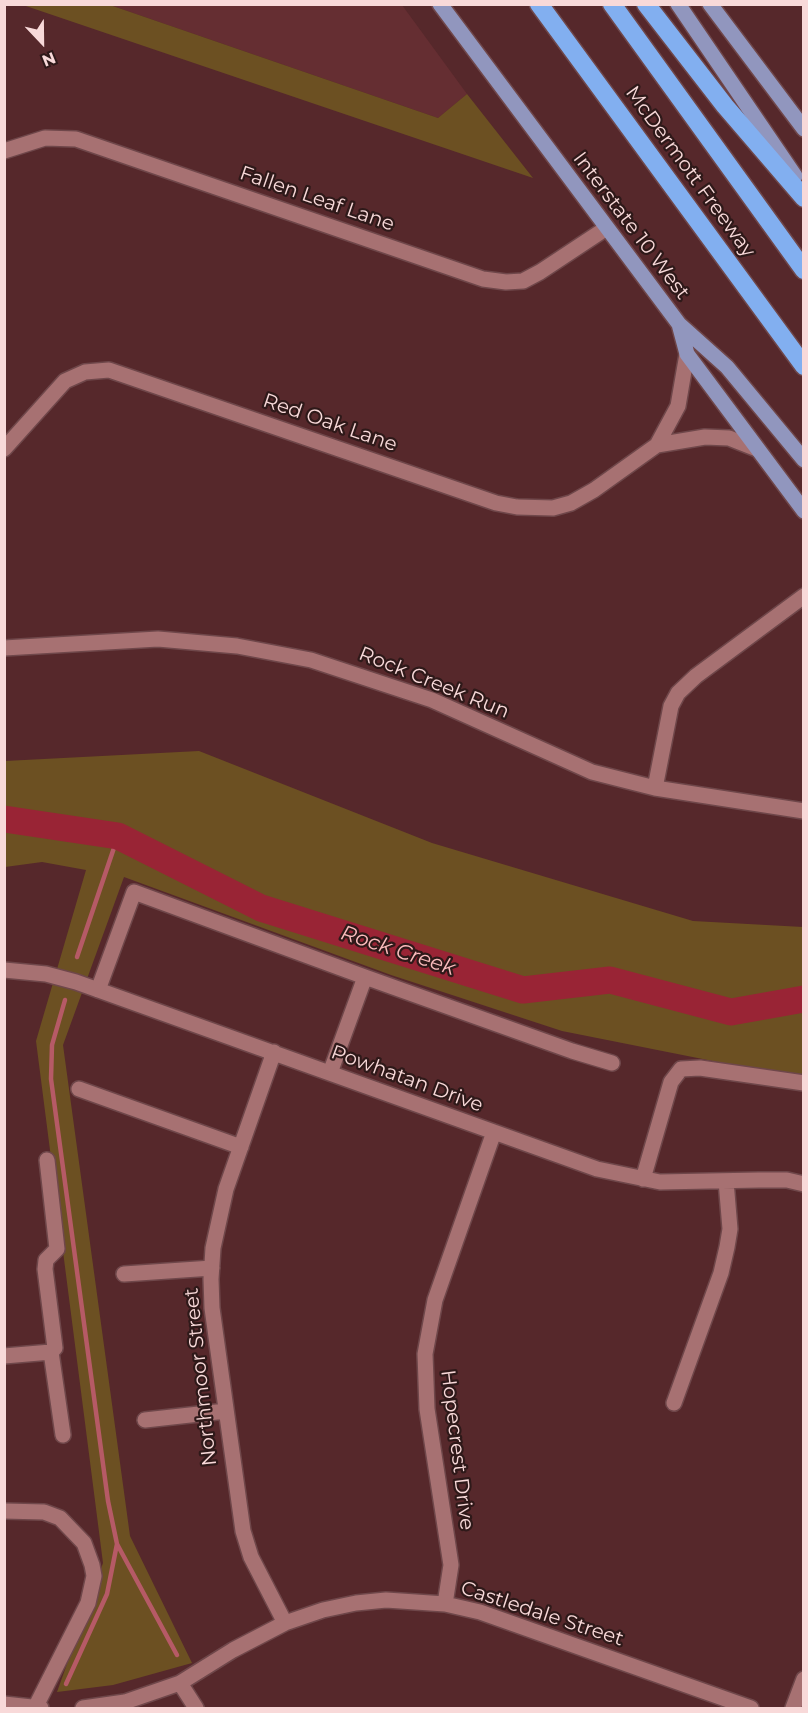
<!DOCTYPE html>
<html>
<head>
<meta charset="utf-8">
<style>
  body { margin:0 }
  #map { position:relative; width:808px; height:1713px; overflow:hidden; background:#56282b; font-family:Montserrat,sans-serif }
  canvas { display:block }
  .frame { position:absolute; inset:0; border:6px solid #f8d9d9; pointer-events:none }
  .north { position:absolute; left:12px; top:12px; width:60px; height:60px; -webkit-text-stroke:4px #2e1919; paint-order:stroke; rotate:158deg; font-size:16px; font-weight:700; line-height:24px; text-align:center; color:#f8d9d9 }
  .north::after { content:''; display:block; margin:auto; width:21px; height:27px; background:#f8d9d9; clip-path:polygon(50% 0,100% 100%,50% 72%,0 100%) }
</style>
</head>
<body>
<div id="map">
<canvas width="808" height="1713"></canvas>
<div class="frame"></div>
<div class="north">N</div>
</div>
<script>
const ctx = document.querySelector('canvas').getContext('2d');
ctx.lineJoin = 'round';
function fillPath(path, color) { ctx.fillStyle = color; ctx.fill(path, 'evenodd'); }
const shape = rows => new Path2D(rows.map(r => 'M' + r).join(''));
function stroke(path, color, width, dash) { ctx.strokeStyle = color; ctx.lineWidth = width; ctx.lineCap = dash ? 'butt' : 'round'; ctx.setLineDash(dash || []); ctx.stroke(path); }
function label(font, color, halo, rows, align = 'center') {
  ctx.font = font + ' Montserrat,sans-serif'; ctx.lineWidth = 4.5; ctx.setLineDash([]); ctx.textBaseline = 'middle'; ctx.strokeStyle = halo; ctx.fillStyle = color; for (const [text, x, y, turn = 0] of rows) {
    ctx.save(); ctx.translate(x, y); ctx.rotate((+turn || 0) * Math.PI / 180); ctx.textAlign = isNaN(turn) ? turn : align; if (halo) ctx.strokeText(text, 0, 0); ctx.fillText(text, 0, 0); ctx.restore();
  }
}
fillPath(shape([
  [110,5,402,5,467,94,438,118]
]), '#652e32');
fillPath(shape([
  [23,5,110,5,438,118,467,94,533,178],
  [199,751,432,843,693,921,803,927,803,1079,562,1031,391,975,124,877,63,1045,130,1536,192,1663,113,1685,57,1692,103,1563,36,1041,86,870,42,862,5,867,5,761]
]), '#6c5022');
stroke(shape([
  [77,957,118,836],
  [65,1000,52,1045,51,1079,108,1501,117,1544,177,1655],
  [66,1684,107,1594,117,1544]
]), '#b65a66', 4.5);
stroke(shape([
  [4,819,118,836,261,908,523,990,610,980,731,1012,804,999]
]), '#992435', 27);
const minor = shape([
  [4,151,45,138,76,139,483,279,506,282,523,281,540,272,605,229],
  [657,445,705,437,729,438,757,449],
  [4,449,65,381,85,372,109,370,496,503,517,507,553,508,571,503,594,490,657,445,678,406,687,354],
  [4,648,158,639,237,646,311,660,432,700,592,772,655,788,804,811],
  [655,788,671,706,678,693,696,676,804,596],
  [4,970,46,974,76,982,597,1169,660,1182,759,1180,787,1180,804,1184],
  [98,990,134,892,365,977,572,1051,612,1063],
  [274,1052,226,1189,213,1248,211,1279,212,1308,243,1531,251,1557,285,1623],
  [330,1073,365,977],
  [79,1089,241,1147],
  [643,1179,671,1082,681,1069,700,1068,804,1083],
  [124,1274,212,1268],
  [51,1352,63,1435],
  [4,1356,51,1352,55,1348,45,1269,46,1260,57,1249,47,1160],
  [674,1403,721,1273,727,1247,730,1229,726,1181],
  [145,1420,226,1411],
  [4,1511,44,1512,60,1518,84,1543,92,1565,94,1576,88,1603,35,1708],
  [445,1604,451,1565,427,1409,425,1354,435,1300,494,1132],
  [180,1683,196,1708],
  [4,1704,41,1708],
  [83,1708,125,1702,180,1683,233,1650,285,1623,323,1610,356,1603,386,1600,445,1604,480,1612,751,1708],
  [793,1708,804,1679]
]);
const major = shape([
  [440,4,679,324,727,367,804,460],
  [678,4,795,176],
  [710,4,804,129],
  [679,324,687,354,804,511]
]);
const highway = shape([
  [539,4,804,366],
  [612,4,804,270],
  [646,4,725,106,804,198]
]);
stroke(minor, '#6f474a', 18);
stroke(major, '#6f474a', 18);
stroke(highway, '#6f474a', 21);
stroke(minor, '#a77172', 15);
stroke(major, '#9196be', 15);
stroke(highway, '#82aff0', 18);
label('20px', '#f8d9d9', '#2e1919', [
  ["McDermott Freeway",690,172,54],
  ["Fallen Leaf Lane",317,199,19],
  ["Interstate 10 West",631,226,53],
  ["Red Oak Lane",330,423,19],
  ["Rock Creek Run",434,683,22],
  ["Powhatan Drive",407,1079,20],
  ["Northmoor Street",201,1377,-96],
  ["Hopecrest Drive",457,1450,83],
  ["Castledale Street",542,1614,18]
]);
label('italic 21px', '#fbbcbd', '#2e1919', [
  ["Rock Creek",398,951,18]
]);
</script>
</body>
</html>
